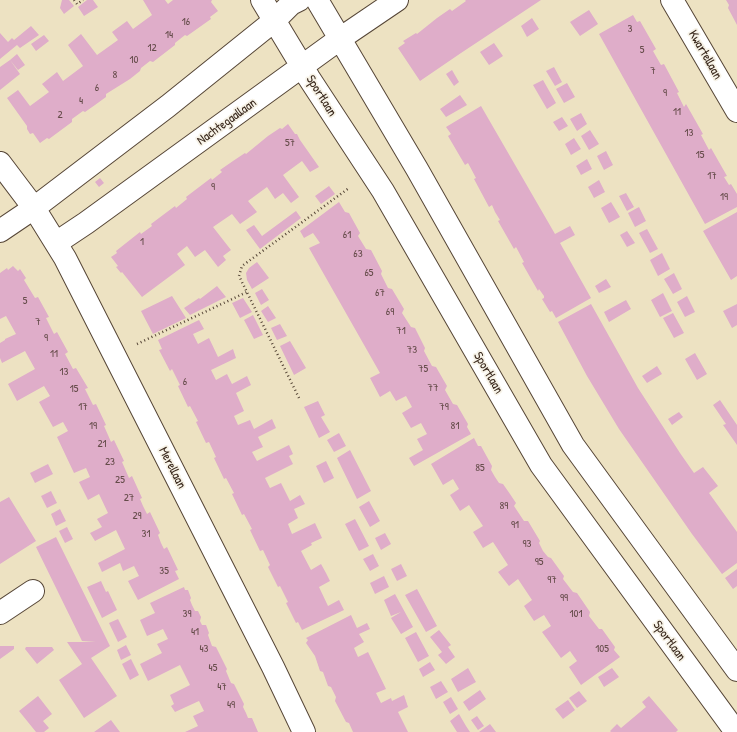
<!DOCTYPE html>
<html>
<head>
<meta charset="utf-8">
<style>
  body { margin:0 }
  canvas { display:block; background:#ede2c2 }
</style>
</head>
<body>
<canvas width="737" height="732"></canvas>
<script>
const ctx = document.querySelector('canvas').getContext('2d');
ctx.lineJoin = 'round';
function fillPath(path, color) { ctx.fillStyle = color; ctx.fill(path, 'evenodd'); }
const shape = rows => new Path2D(rows.map(r => 'M' + r).join(''));
function stroke(path, color, width, dash) { ctx.strokeStyle = color; ctx.lineWidth = width; ctx.lineCap = dash ? 'butt' : 'round'; ctx.setLineDash(dash || []); ctx.stroke(path); }
function label(font, color, halo, rows, align = 'center') {
  ctx.font = font + ' "Patrick Hand",sans-serif'; ctx.lineWidth = 3.5; ctx.setLineDash([]); ctx.textBaseline = 'middle'; ctx.strokeStyle = halo; ctx.fillStyle = color; for (const [text, x, y, turn = 0] of rows) {
    ctx.save(); ctx.translate(x, y); ctx.rotate((+turn || 0) * Math.PI / 180); ctx.textAlign = isNaN(turn) ? turn : align; if (halo) ctx.strokeText(text, 0, 0); ctx.fillText(text, 0, 0); ctx.restore();
  }
}
fillPath(shape([
  [62,0,69,0,74,6,64,14,60,8],
  [87,0,93,0,98,7,84,16,78,7],
  [143,0,165,0,168,4,173,0,212,0,211,2,218,11,210,17,211,19,187,36,185,35,175,43,175,45,153,62,150,61,141,68,140,71,130,79,106,94,106,97,95,105,85,112,83,111,72,119,72,122,49,139,47,138,40,143,33,133,30,134,27,129,27,126,7,98,18,90,30,106,49,92,42,84,57,72,63,81,83,66,68,45,81,34,97,55,118,40,112,32,127,21,133,29,152,15],
  [465,0,541,0,461,53,420,81,398,48,405,43,403,41,416,33,417,34,437,18,450,9,452,11,466,1],
  [726,0,737,0,737,25,728,8,729,5],
  [589,10,598,24,580,36,570,22],
  [633,15,637,22,640,21,656,49,653,51,661,65,664,64,679,92,677,93,684,107,686,104,703,134,701,135,709,150,711,148,727,176,724,177,729,185,731,184,737,194,737,207,705,224,599,34],
  [532,18,539,29,527,37,521,26],
  [31,26,39,35,20,48,17,45,0,59,0,33,8,42,12,38,14,40],
  [44,35,49,41,36,51,31,44],
  [494,43,503,56,489,65,480,52],
  [17,54,25,65,18,70,10,60],
  [10,60,20,74,0,90,0,67],
  [554,67,562,82,555,86,546,71],
  [452,70,459,82,454,86,446,74],
  [543,80,556,103,547,109,533,85],
  [567,83,575,97,564,103,556,89],
  [460,95,467,105,446,117,440,109],
  [481,106,555,234,570,226,575,235,560,243,591,298,556,318,552,311,550,312,542,299,544,298,544,296,539,289,538,291,522,263,524,262,516,247,514,249,498,221,500,220,495,212,492,205,489,207,474,179,476,178,468,163,465,165,448,136,451,134,446,127],
  [581,113,587,124,577,131,570,119],
  [562,117,568,126,559,131,553,122],
  [288,124,295,134,297,134,300,140,319,167,310,172,302,161,283,175,299,197,291,203,283,193,275,199,267,187,248,201,257,212,240,224,232,214,213,227,231,250,223,256,226,260,218,267,205,250,195,257,187,246,177,254,185,265,142,297,122,272,121,273,116,267,118,266,111,257,117,253,116,251,140,232,141,234,152,226,151,224,175,206,176,208,187,199,186,197,211,178,212,180,222,172,220,170,233,161,245,153,246,154,268,136,280,128,282,129],
  [590,130,599,144,589,150,581,136],
  [574,138,581,149,571,155,565,144],
  [606,151,613,165,604,170,597,156],
  [587,159,592,169,581,175,576,166],
  [100,178,104,183,99,187,95,182],
  [599,180,605,192,594,198,588,187],
  [329,186,335,194,321,204,315,196],
  [626,193,634,207,627,211,619,196],
  [339,202,345,212,349,213,360,233,358,236,366,249,371,250,382,271,381,274,388,288,392,289,404,309,402,313,411,327,415,328,425,348,424,351,432,366,436,367,447,386,445,390,453,404,457,405,468,424,467,427,471,434,414,466,409,458,423,450,417,439,427,434,421,423,411,428,402,413,412,407,406,396,396,401,390,391,380,397,370,378,380,373,309,248,320,243,313,233,304,238,300,231],
  [611,202,620,217,609,223,601,208],
  [639,207,646,221,635,227,628,213],
  [296,211,301,218,260,249,246,230,254,225,262,236],
  [737,212,737,276,731,280,703,231],
  [647,229,658,249,650,253,639,233],
  [627,231,635,243,627,247,620,235],
  [662,253,670,269,658,276,650,260],
  [257,262,269,278,252,289,247,280,246,273,249,268],
  [13,266,18,271,20,269,26,278,24,280,35,298,38,297,49,317,46,318,54,334,57,332,68,352,65,354,73,369,76,368,88,388,85,389,93,405,96,404,106,425,104,426,108,435,111,442,114,440,124,461,122,462,129,478,132,476,142,498,140,499,143,506,147,514,150,512,160,533,158,535,161,543,164,549,167,547,178,570,175,571,179,579,138,600,128,581,139,576,134,566,123,571,120,563,102,572,98,563,125,549,116,530,95,541,90,533,102,527,97,519,108,513,99,494,88,500,79,482,90,477,86,468,74,473,57,437,68,431,63,422,53,427,39,402,50,396,44,386,17,401,8,384,35,369,25,351,2,363,0,358,0,343,5,340,5,339,16,334,6,316,0,319,0,273,7,268,8,270],
  [674,273,682,289,673,294,664,279],
  [606,279,611,287,599,293,595,286],
  [217,286,226,297,190,315,184,308,199,298,200,299],
  [262,289,269,300,261,305,255,293],
  [663,293,672,311,660,317,651,300],
  [172,296,186,318,153,334,141,311],
  [687,296,695,312,685,317,677,302],
  [243,298,252,312,240,318,232,303],
  [626,300,631,309,609,322,604,312],
  [591,304,638,388,680,453,694,473,703,467,718,486,709,493,737,532,737,563,722,574,692,534,619,429,587,376,558,322],
  [737,304,737,325,732,328,723,311],
  [268,306,276,318,268,322,261,311],
  [673,313,684,333,674,338,663,318],
  [253,315,263,335,254,339,244,320],
  [199,320,204,329,193,334,198,344,209,338,218,357,233,349,236,358,211,370,216,380,227,374,232,384,247,376,251,385,236,393,244,411,234,416,238,425,250,420,254,429,272,419,276,428,258,437,263,447,252,452,257,461,289,445,293,454,289,456,293,464,265,478,270,488,281,483,290,501,300,495,305,504,294,509,298,518,288,524,292,534,315,523,322,538,311,543,312,545,301,551,311,570,321,564,326,573,330,581,319,587,328,606,339,600,344,610,302,630,298,622,296,623,286,603,288,602,280,586,278,587,268,567,270,565,263,550,260,551,250,530,252,529,244,514,242,515,232,494,234,493,226,478,224,479,214,458,216,457,209,442,206,443,196,422,198,421,190,406,188,407,178,386,180,385,172,369,170,371,159,350,162,349,158,340],
  [280,324,287,336,277,340,271,328],
  [290,341,306,368,294,375,280,346],
  [695,353,707,374,697,380,685,359],
  [657,366,662,374,647,383,642,376],
  [720,400,737,425,737,445,723,425,726,424,713,405],
  [318,401,325,415,321,417,330,432,319,438,304,407],
  [679,412,683,417,672,425,668,419],
  [339,433,346,446,334,452,327,440],
  [474,438,478,446,481,446,492,466,491,470,495,477,499,483,503,484,510,494,516,503,514,506,524,521,528,521,540,541,539,543,543,551,548,557,551,558,564,576,563,579,573,592,577,593,590,612,589,616,599,629,602,629,615,647,614,650,620,657,581,685,569,667,577,661,570,651,561,658,542,632,551,626,544,615,534,621,524,606,532,600,518,579,509,586,498,572,508,565,493,542,483,548,473,532,483,526,469,505,460,511,450,495,459,489,453,479,443,485,431,464],
  [350,450,371,491,357,499,337,458],
  [326,461,334,478,324,483,316,466],
  [48,464,53,474,35,483,30,473],
  [51,491,57,503,47,508,41,496],
  [9,497,36,541,0,564,0,502],
  [369,501,380,521,370,527,359,507],
  [60,509,66,521,56,526,51,514],
  [355,519,369,546,359,551,345,524],
  [67,527,73,539,65,543,59,531],
  [385,533,391,544,381,550,375,538],
  [56,537,110,646,91,658,117,696,84,718,59,680,82,664,67,642,96,642,82,641,36,547],
  [373,554,379,566,370,571,363,559],
  [401,564,407,576,397,581,391,569],
  [737,569,737,586,733,589,725,578],
  [384,576,389,587,375,594,370,583],
  [101,581,106,592,108,591,117,610,102,618,87,587],
  [184,587,185,590,188,590,191,598,190,600,192,605,195,611,198,611,201,617,200,621,202,625,206,625,209,633,208,635,212,646,216,647,227,669,226,671,231,683,234,684,244,704,243,707,246,713,248,718,252,718,258,732,185,732,198,726,193,716,204,711,199,701,175,712,171,706,174,704,170,695,190,685,180,665,148,681,140,664,162,653,157,644,168,639,163,629,147,636,140,620,155,613,150,603],
  [417,589,437,626,426,632,405,595],
  [395,594,413,627,401,634,391,618,401,612,391,616,384,600],
  [351,615,357,628,367,623,370,629,359,634,364,642,354,648,358,657,368,652,386,689,376,693,381,703,391,698,392,701,404,695,408,707,398,712,408,732,353,732,349,723,346,722,335,701,336,697,331,687,328,686,323,672,320,671,315,656,306,643,308,640,306,638],
  [118,619,127,637,118,642,109,623],
  [439,630,451,645,448,647,455,657,446,664,438,655,442,652,430,637],
  [416,632,429,656,418,662,405,638],
  [126,645,131,655,121,660,117,650],
  [0,646,14,646,14,649,0,659],
  [26,647,52,647,54,650,37,664,25,649],
  [131,659,139,675,130,680,122,664],
  [430,662,435,670,423,677,419,669],
  [468,668,476,682,458,692,451,679],
  [612,668,619,677,604,687,598,677],
  [441,681,448,692,436,699,430,687],
  [480,690,486,699,469,711,463,702],
  [579,691,587,701,577,708,569,698],
  [38,696,52,714,43,721,49,728,44,732,36,732,19,711],
  [649,696,678,730,676,732,611,732,610,731,617,724,621,728,646,707,642,702],
  [451,697,458,709,450,714,443,702],
  [568,700,575,710,563,719,555,709],
  [459,714,466,726,470,732,457,732,450,721],
  [477,716,484,726,478,730,471,720],
  [111,720,120,732,94,732],
  [490,724,496,732,479,732]
]), '#dfadc9');
const minor = shape([
  [262,0,309,78,383,191,541,465,736,732],
  [317,0,417,169,573,445,737,670],
  [672,0,737,111],
  [0,163,34,208,65,258,273,667,304,732],
  [0,231,34,208,168,106,275,20,291,4,299,0],
  [56,243,86,223,341,38,397,0],
  [0,613,33,591]
]);
stroke(minor, '#564637', 24);
stroke(shape([
  [74,0,77,4,83,0],
  [137,344,247,292],
  [299,398,239,276,242,266,349,188]
]), '#564637', 2.5, [1, 3]);
stroke(minor, '#fff', 22);
label('11px', '#644b49', null, [
  ["16",186,22],
  ["3",630,29],
  ["14",169,35],
  ["12",152,48],
  ["5",642,50],
  ["10",134,60],
  ["7",653,71],
  ["8",115,75],
  ["6",97,88],
  ["9",665,93],
  ["4",81,101],
  ["11",677,112],
  ["2",60,115],
  ["13",689,133],
  ["57",290,143],
  ["15",700,155],
  ["17",712,176],
  ["9",213,187],
  ["19",724,197],
  ["61",347,235],
  ["1",142,242],
  ["63",358,254],
  ["65",369,273],
  ["67",380,293],
  ["5",25,301],
  ["69",390,312],
  ["7",38,322],
  ["71",401,331],
  ["9",46,338],
  ["73",412,350],
  ["11",54,354],
  ["75",423,369],
  ["13",64,372],
  ["6",185,382],
  ["77",433,388],
  ["15",74,389],
  ["17",83,407],
  ["79",444,407],
  ["19",93,426],
  ["81",455,426],
  ["21",102,444],
  ["23",110,462],
  ["85",480,468],
  ["25",120,480],
  ["27",129,498],
  ["89",504,506],
  ["29",137,516],
  ["91",515,525],
  ["31",146,534],
  ["93",527,544],
  ["95",539,562],
  ["35",164,571],
  ["97",552,580],
  ["99",564,598],
  ["39",187,614],
  ["101",576,614],
  ["41",195,632],
  ["43",204,649],
  ["105",602,649],
  ["45",213,668],
  ["47",222,687],
  ["49",231,705]
]);
label('13px', '#3b2a1e', '#f7f3e8', [
  ["Kwartellaan",705,55,60],
  ["Sportlaan",321,96,58],
  ["Nachtegaallaan",227,122,-36],
  ["Sportlaan",488,373,60],
  ["Merellaan",172,468,63],
  ["Sportlaan",669,641,54]
]);
</script>
</body>
</html>
